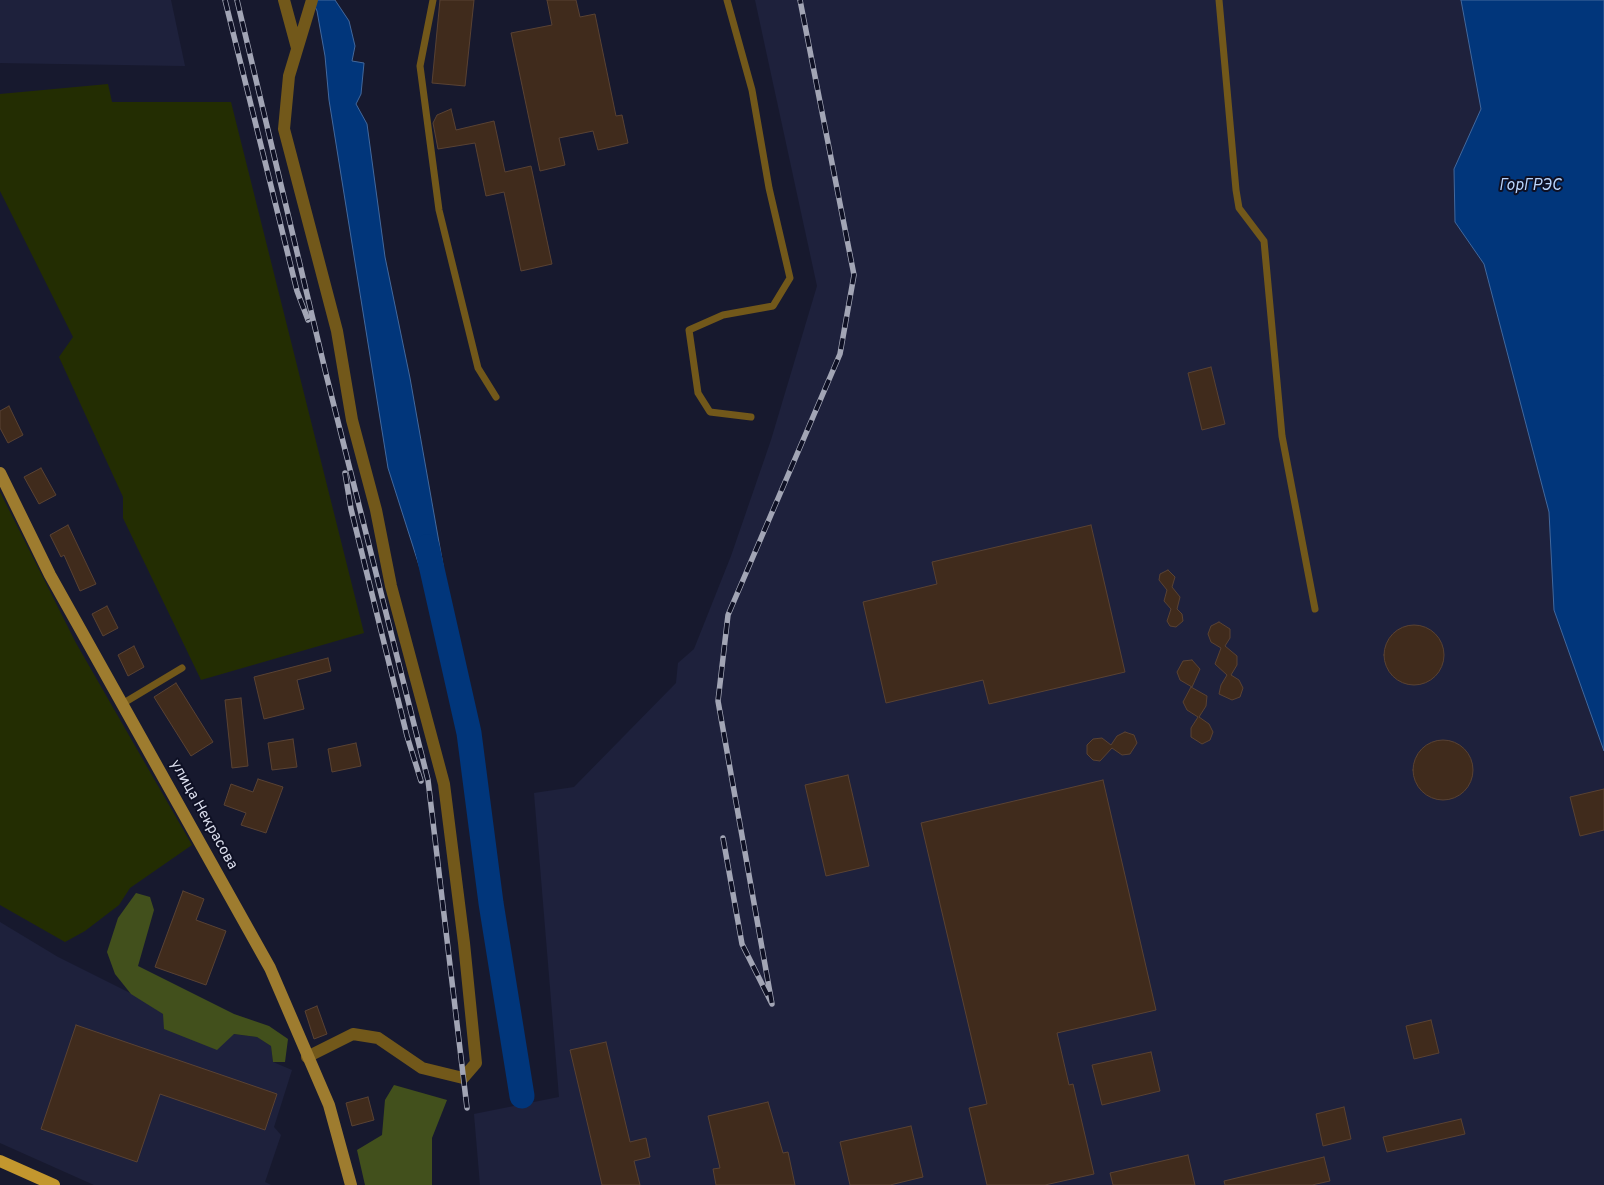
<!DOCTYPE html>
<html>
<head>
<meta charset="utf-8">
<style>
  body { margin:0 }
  canvas { display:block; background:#17192e }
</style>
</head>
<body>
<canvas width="1604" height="1185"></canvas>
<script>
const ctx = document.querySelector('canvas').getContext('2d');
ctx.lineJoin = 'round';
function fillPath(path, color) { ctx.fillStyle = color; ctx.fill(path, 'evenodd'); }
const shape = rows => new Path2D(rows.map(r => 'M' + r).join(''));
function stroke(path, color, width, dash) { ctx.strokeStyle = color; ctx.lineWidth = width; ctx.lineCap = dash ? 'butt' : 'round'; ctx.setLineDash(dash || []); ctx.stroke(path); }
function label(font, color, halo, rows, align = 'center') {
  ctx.font = font + ' Overpass,sans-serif'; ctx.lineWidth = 4; ctx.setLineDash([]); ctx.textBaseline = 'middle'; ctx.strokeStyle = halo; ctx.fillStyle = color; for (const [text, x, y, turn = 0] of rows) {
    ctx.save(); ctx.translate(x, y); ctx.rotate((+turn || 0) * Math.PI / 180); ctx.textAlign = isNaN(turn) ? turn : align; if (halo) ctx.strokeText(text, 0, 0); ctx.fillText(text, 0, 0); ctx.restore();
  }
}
fillPath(shape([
  [0,0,171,0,185,66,0,63],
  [755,0,1461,0,1481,109,1454,169,1455,222,1484,264,1549,512,1554,610,1604,751,1604,1185,480,1185,474,1114,559,1097,534,793,574,787,676,683,678,663,694,649,731,556,771,440,817,286],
  [0,922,58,957,140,998,163,1014,233,1034,257,1037,271,1046,273,1062,292,1070,274,1127,281,1135,265,1182,271,1185,94,1185,0,1143]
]), '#1e213c');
fillPath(shape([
  [108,84,112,102,231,102,364,633,201,680,123,518,123,497,59,357,73,337,0,191,0,94],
  [0,492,76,643,192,845,130,888,119,905,85,931,65,942,0,905]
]), '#232d02');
fillPath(shape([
  [136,893,150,897,154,910,138,966,234,1014,269,1026,288,1039,285,1062,273,1062,271,1046,257,1037,234,1034,217,1050,164,1029,163,1014,131,994,115,974,107,952,118,918],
  [394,1085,447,1100,432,1138,432,1185,365,1185,357,1150,382,1135,385,1100]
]), '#42501c');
const water = shape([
  [312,0,335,0,349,21,355,46,352,61,364,63,361,94,356,104,367,124,385,257,410,378,443,565,442,579,424,581,388,468,329,100,325,56,317,11,312,0],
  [1461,0,1604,0,1604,751,1554,610,1549,512,1484,264,1455,222,1454,169,1481,109,1461,0]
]);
fillPath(water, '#01367b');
stroke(water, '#42689d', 1);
stroke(shape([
  [427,547,469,733,491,903,522,1096]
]), '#01367b', 25);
const building = shape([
  [440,0,474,0,465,86,432,83,440,0],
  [547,0,576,0,580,17,595,14,616,116,622,115,628,143,598,150,593,131,559,138,565,165,540,171,511,33,552,25,547,0],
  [451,109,456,130,494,121,505,172,531,166,552,264,521,271,504,192,486,196,475,143,438,149,433,123,437,115,451,109],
  [1211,367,1225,424,1202,430,1188,373,1211,367],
  [9,406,23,435,8,443,0,428,0,411,9,406],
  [41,468,56,495,39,504,24,477,41,468],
  [68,525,96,584,80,591,64,555,61,557,50,535,68,525],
  [1091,525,1125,672,989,704,983,680,886,703,863,602,937,584,932,562,1091,525],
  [1168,570,1175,577,1172,587,1180,597,1177,609,1182,614,1183,621,1176,627,1170,626,1167,621,1171,609,1164,601,1167,590,1159,580,1160,574,1168,570],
  [107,606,118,628,103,636,92,614,107,606],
  [1219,622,1230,629,1230,638,1225,646,1237,656,1237,665,1231,675,1239,680,1243,688,1240,697,1232,700,1219,694,1221,685,1227,675,1215,664,1221,648,1211,642,1208,634,1211,626,1219,622],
  '1384 655a30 30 0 1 1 60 0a30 30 0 1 1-60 0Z',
  [134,646,144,667,128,676,118,655,134,646],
  [328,658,331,671,297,680,304,709,264,719,254,677,328,658],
  [1192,660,1200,669,1192,687,1180,680,1177,672,1183,661,1192,660],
  [176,683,213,742,191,756,154,697,176,683],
  [1191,687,1207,696,1206,706,1199,717,1209,724,1213,732,1210,740,1202,744,1191,737,1191,728,1198,717,1187,710,1183,702,1191,687],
  [241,698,248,766,232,768,225,700,241,698],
  [1125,732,1134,735,1137,743,1130,754,1122,755,1112,748,1100,761,1093,760,1087,754,1087,745,1093,739,1102,738,1111,745,1117,736,1125,732],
  [293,739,297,767,272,770,268,743,293,739],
  '1413 770a30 30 0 1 1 60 0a30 30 0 1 1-60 0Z',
  [356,743,361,766,332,772,328,749,356,743],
  [848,775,869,866,826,876,805,785,848,775],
  [258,779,283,787,266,833,241,825,246,813,224,805,231,784,253,792,258,779],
  [1103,780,1156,1010,1057,1033,1069,1085,1073,1084,1094,1174,1045,1185,987,1185,969,1108,987,1104,921,823,1103,780],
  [1604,789,1604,830,1580,836,1570,797,1604,789],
  [183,891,204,899,196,920,226,931,206,985,155,967,183,891],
  [317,1006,327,1034,314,1039,305,1011,317,1006],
  [1431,1020,1439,1053,1414,1059,1406,1026,1431,1020],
  [76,1025,277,1094,265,1130,160,1094,137,1162,41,1129,76,1025],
  [606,1042,630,1142,646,1138,650,1157,634,1161,640,1185,602,1185,570,1050,606,1042],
  [1151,1052,1160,1091,1102,1105,1092,1065,1151,1052],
  [368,1097,374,1120,352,1126,346,1103,368,1097],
  [768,1102,783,1153,788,1152,795,1185,716,1185,713,1169,720,1168,708,1116,768,1102],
  [1344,1107,1351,1139,1323,1146,1316,1114,1344,1107],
  [1461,1119,1465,1134,1387,1152,1383,1137,1461,1119],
  [911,1126,923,1177,890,1185,850,1185,840,1142,911,1126],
  [1188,1155,1195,1185,1113,1185,1110,1173,1188,1155],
  [1324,1157,1330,1181,1312,1185,1225,1185,1224,1181,1324,1157]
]);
fillPath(building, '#402b1c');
stroke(building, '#594233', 1);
stroke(shape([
  [433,0,420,66,439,210,478,368,496,397],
  [727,0,752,90,769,188,790,278,773,306,723,315,689,330,698,393,710,412,751,417],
  [1219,0,1236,190,1239,208,1264,241,1282,436,1315,609],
  [122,704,182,668]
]), '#72581a', 7);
stroke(shape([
  [284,0,297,48],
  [307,1057,353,1034,378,1038,422,1068,463,1078,476,1063,464,943,444,784,391,586,376,510,352,420,337,331,284,129,289,76,312,0]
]), '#72581a', 12);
stroke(shape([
  [0,473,50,575,270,968,329,1105,351,1185]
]), '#9e7c2f', 12);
stroke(shape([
  [0,1161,54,1185]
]), '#c3972e', 12);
const rail = shape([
  [225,0,297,291,308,320],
  [237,0,326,374,428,780,467,1108],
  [345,473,351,509,407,736,421,781],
  [723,838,742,944,772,1004,718,701,728,615,840,354,854,275,800,0]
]);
stroke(rail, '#a2a5b5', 5.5);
stroke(rail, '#0e1024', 4, [11]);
label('15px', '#daddec', '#0e1024', [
  ["улица Некрасова",203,815,61]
]);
label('italic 16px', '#bad5fd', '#0e1024', [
  ["ГорГРЭС",1530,187]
]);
</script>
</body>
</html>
